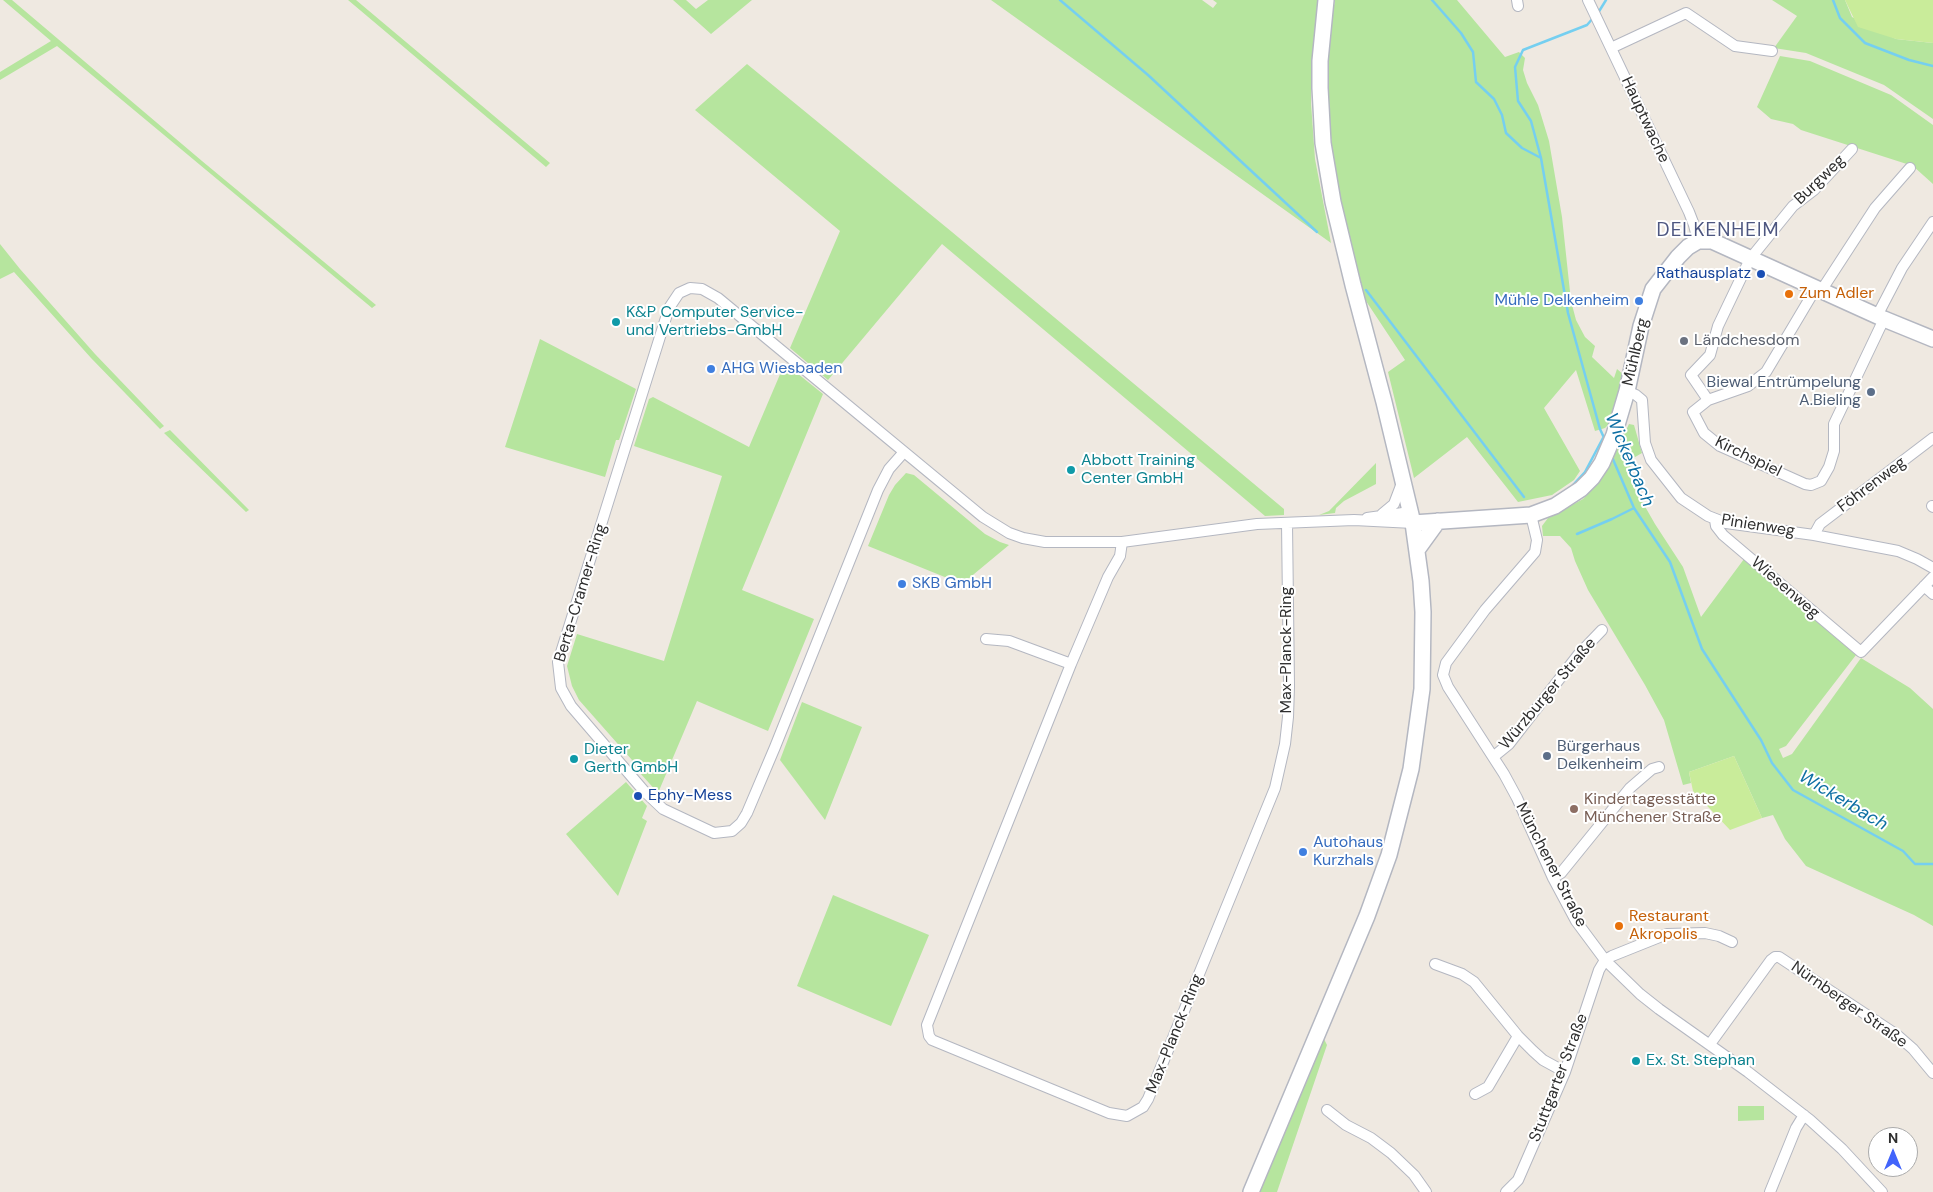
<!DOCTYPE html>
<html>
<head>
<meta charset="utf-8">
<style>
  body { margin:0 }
  #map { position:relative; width:1933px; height:1192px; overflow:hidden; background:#efe9e1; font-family:"DM Sans",sans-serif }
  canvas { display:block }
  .north { position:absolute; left:1868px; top:1127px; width:50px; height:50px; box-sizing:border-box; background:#fff; border:1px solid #ababab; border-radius:50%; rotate:0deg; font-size:14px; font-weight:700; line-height:20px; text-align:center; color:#2e2e2e }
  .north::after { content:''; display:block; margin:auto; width:18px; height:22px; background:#4264fb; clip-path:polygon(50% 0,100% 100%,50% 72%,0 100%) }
</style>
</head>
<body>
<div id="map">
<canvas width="1933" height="1192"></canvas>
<div class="north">N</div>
</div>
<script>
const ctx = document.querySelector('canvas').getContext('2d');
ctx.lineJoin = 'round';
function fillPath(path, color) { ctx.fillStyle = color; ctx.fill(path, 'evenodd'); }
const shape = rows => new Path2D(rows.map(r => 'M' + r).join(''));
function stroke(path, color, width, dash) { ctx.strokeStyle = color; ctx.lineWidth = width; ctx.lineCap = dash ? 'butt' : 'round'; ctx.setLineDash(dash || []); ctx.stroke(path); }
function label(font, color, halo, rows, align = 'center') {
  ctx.font = font + ' "DM Sans",sans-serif'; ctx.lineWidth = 4; ctx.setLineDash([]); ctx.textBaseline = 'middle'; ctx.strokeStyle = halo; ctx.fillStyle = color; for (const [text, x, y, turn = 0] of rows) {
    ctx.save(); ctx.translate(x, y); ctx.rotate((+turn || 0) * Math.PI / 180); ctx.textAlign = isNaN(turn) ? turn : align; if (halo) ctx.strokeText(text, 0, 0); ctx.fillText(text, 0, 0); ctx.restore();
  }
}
fillPath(shape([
  [3,0,12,0,202,161,376,305,372,308,57,46,0,80,0,72,51,41],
  [348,0,356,0,550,163,546,167],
  [673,0,686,0,696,9,708,0,752,0,711,34],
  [991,0,1202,0,1213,8,1217,3,1213,0,1319,0,1311,67,1311,103,1315,159,1331,243],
  [1335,0,1457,0,1505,57,1519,52,1525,58,1523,70,1527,83,1538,105,1549,141,1562,217,1571,301,1576,320,1585,337,1595,346,1592,357,1614,378,1617,369,1624,375,1609,424,1605,428,1595,431,1576,370,1544,408,1580,471,1574,480,1552,495,1518,502,1467,437,1414,478,1388,372,1405,360,1366,301,1357,275,1336,181,1330,129,1327,82,1330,28],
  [1772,0,1845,0,1852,17,1896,39,1933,43,1933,119,1884,85,1806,53,1774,48,1797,16],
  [1780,56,1810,61,1891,95,1933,125,1933,184,1913,166,1801,130,1793,124,1771,119,1757,107],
  [747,64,952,232,1284,509,1284,515,1265,516,942,244,828,380,790,348,840,231,695,110],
  [0,244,20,269,95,354,164,426,160,429,91,358,14,272,0,279],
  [540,339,636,389,619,440,616,440,605,477,505,447],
  [784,365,787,365,823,394,742,590,814,619,768,731,697,701,658,793,631,763,632,760,579,700,572,686,567,666,577,634,664,661,722,476,634,446,649,399,653,397,749,447],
  [1629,424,1634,425,1642,453,1630,460,1631,482,1655,524,1683,567,1701,617,1744,559,1856,655,1786,746,1779,749,1783,758,1792,754,1861,658,1910,688,1933,709,1933,926,1914,915,1806,866,1785,839,1773,815,1762,818,1734,756,1689,772,1691,783,1683,785,1664,720,1645,685,1588,590,1575,561,1571,548,1560,536,1543,536,1542,526,1548,518,1583,499,1603,477],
  [170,430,249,510,246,512,164,433],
  [1376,463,1376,484,1344,501,1336,508,1335,513,1319,515,1329,511],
  [906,473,914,475,985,534,1000,542,1009,545,962,584,868,546,889,495,895,485],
  [802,702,862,727,825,820,780,760],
  [626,782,647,806,642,818,647,821,618,896,566,834],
  [833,895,929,935,891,1026,797,986],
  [1323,1037,1327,1045,1277,1192,1257,1192,1307,1081],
  [1738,1106,1764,1106,1764,1120,1738,1121]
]), '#b6e59e');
fillPath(shape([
  [1845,0,1933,0,1933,43,1896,39,1858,27],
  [1734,756,1762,818,1730,830,1693,791,1689,772]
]), '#c9ec9a');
stroke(shape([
  [1060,0,1148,75,1317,232],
  [1432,0,1461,33,1473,52,1476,82,1494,99,1502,115,1506,133,1522,148,1541,158],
  [1833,0,1840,18,1865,43,1909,60,1933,66],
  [1598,13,1606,0],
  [1594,17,1587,25,1523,50,1515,67,1518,101,1531,121,1541,158,1568,313,1600,429,1605,440],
  [1366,290,1524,497],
  [1612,457,1634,508,1670,562,1702,649,1761,740,1772,763,1793,790,1903,851,1915,864,1933,864],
  [1573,485,1585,472,1603,438],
  [1577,534,1612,519,1634,508]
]), '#75cff0', 2.5);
const minor = shape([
  [1517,0,1518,6],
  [1588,0,1689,212,1694,225,1698,241],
  [1611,48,1686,13,1735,46,1772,51],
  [1816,288,1766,372,1748,386,1708,400,1693,412,1704,433,1720,446,1805,484,1811,485,1821,481,1829,467,1834,451,1834,424,1884,319],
  [1821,291,1875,208,1910,168],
  [1877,316,1902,268,1933,222],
  [1627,391,1636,395,1642,400,1645,443,1651,460,1681,498,1708,516,1726,523,1814,535,1898,551,1917,559,1933,568],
  [1708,400,1691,375,1710,355,1718,326,1750,259,1793,206,1814,190,1852,149],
  [904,452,889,469,878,490,775,747,747,813,741,823,732,831,714,833,663,809,644,791,571,706,561,688,558,662,669,308,679,293,690,288,702,289,718,298,983,517,1009,533,1023,538,1045,542,1122,542,1257,524,1354,520,1413,523],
  [1932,506,1933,507],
  [1382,514,1394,504,1402,483],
  [1531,515,1537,540,1535,552,1485,610,1446,663,1443,675,1448,687,1504,774,1517,798,1553,878,1576,921,1605,960,1640,994,1659,1009,1748,1072,1810,1120,1842,1149,1882,1192],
  [1367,518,1410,512],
  [1715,520,1716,526,1723,535,1861,652,1933,577],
  [1814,535,1820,524,1933,438],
  [1122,542,1120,556,1108,577,1071,664,927,1025,929,1036,932,1040,1109,1113,1127,1116,1143,1107,1148,1099,1275,788,1285,744,1288,717,1289,686,1287,523],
  [1924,586,1933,594],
  [986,639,1009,641,1071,664],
  [1493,757,1509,744,1578,655,1602,630],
  [1553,878,1561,873,1630,788,1652,769,1659,767],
  [1435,964,1462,974,1474,982,1518,1036,1533,1051,1543,1060,1565,1072],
  [1710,1044,1771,960,1775,957,1779,957,1897,1035,1913,1049,1933,1073],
  [1475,1094,1488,1087,1518,1036],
  [1327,1110,1346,1125,1371,1138,1391,1153,1414,1175,1426,1192],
  [1506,1192,1518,1180,1565,1072,1599,970,1605,960,1612,956,1667,934,1705,933,1719,936,1732,942],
  [1770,1192,1796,1128,1804,1115]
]);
const secondary = shape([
  [1413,523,1531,515,1555,506,1581,489,1592,478,1602,463,1614,435,1627,391,1641,326,1653,289,1678,257,1688,247,1698,241,1712,241,1884,319,1933,339],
  [1417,550,1438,521],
  [1251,1192,1367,916,1389,855,1411,769,1422,689,1423,612,1421,581,1413,523,1384,402,1353,285,1333,202,1323,143,1320,88,1320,61,1326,0]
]);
stroke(minor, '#b4b7c1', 12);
stroke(secondary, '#b4b7c1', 18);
stroke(minor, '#fff', 10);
stroke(secondary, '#fff', 15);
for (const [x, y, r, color] of [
  [1761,274,5,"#1a4fb4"],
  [1789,294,5,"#e8710a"],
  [1639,301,5,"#3f7fe0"],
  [616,322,5,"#0f9aa8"],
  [1684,341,5,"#6b7280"],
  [711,369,5,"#3f7fe0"],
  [1871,392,5,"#5c6f8a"],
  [1071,470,5,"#0f9aa8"],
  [902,584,5,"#3f7fe0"],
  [1547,756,5,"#5c6f8a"],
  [574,759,5,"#0f9aa8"],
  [638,796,5,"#1a4fb4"],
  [1574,809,5,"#8d6e63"],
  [1303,852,5,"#3f7fe0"],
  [1619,926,5,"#e8710a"],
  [1636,1061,5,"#0f9aa8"]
]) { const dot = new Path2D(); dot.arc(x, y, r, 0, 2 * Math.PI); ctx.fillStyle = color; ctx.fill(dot); stroke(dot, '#fff', 2); }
label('16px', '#2e2e2e', '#fff', [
  ["Hauptwache",1645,120,65],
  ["Burgweg",1820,180,-44],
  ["Mühlberg",1636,352,-77],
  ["Kirchspiel",1748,457,26],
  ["Föhrenweg",1872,485,-37],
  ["Pinienweg",1758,526,9],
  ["Wiesenweg",1785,588,41],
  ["Berta-Cramer-Ring",581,593,-73],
  ["Max-Planck-Ring",1287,650,-90],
  ["Würzburger Straße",1548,694,-50],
  ["Münchener Straße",1551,865,63],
  ["Nürnberger Straße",1849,1005,35],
  ["Max-Planck-Ring",1175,1034,-68],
  ["Stuttgarter Straße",1559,1078,-69]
]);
label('16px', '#164399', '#fff', [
  ["Rathausplatz",1751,274],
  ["Ephy-Mess",648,796,"left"]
], 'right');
label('16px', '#c56008', '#fff', [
  ["Zum Adler",1799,294],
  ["Restaurant",1629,917],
  ["Akropolis",1629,935]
], 'left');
label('16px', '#366cbe', '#fff', [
  ["Mühle Delkenheim",1629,301,"right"],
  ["AHG Wiesbaden",721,369],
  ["SKB GmbH",912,584],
  ["Autohaus",1313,843],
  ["Kurzhals",1313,861]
], 'left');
label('16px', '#0d838f', '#fff', [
  ["K&P Computer Service-",626,313],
  ["und Vertriebs-GmbH",626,331],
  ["Abbott Training",1081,461],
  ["Center GmbH",1081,479],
  ["Dieter",584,750],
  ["Gerth GmbH",584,768],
  ["Ex. St. Stephan",1646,1061]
], 'left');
label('16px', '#5b616d', '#fff', [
  ["Ländchesdom",1694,341]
], 'left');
label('16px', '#4e5e75', '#fff', [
  ["Biewal Entrümpelung",1861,383],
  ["A.Bieling",1861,401],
  ["Bürgerhaus",1557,747,"left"],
  ["Delkenheim",1557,765,"left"]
], 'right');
label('16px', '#785e54', '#fff', [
  ["Kindertagesstätte",1584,800],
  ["Münchener Straße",1584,818]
], 'left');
label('italic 18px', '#0d6fa3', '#fff', [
  ["Wickerbach",1629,460,67],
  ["Wickerbach",1843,801,31]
]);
ctx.letterSpacing = '1px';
label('19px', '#4d5680', '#fff', [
  ["DELKENHEIM",1718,231]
]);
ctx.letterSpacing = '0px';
</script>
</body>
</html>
